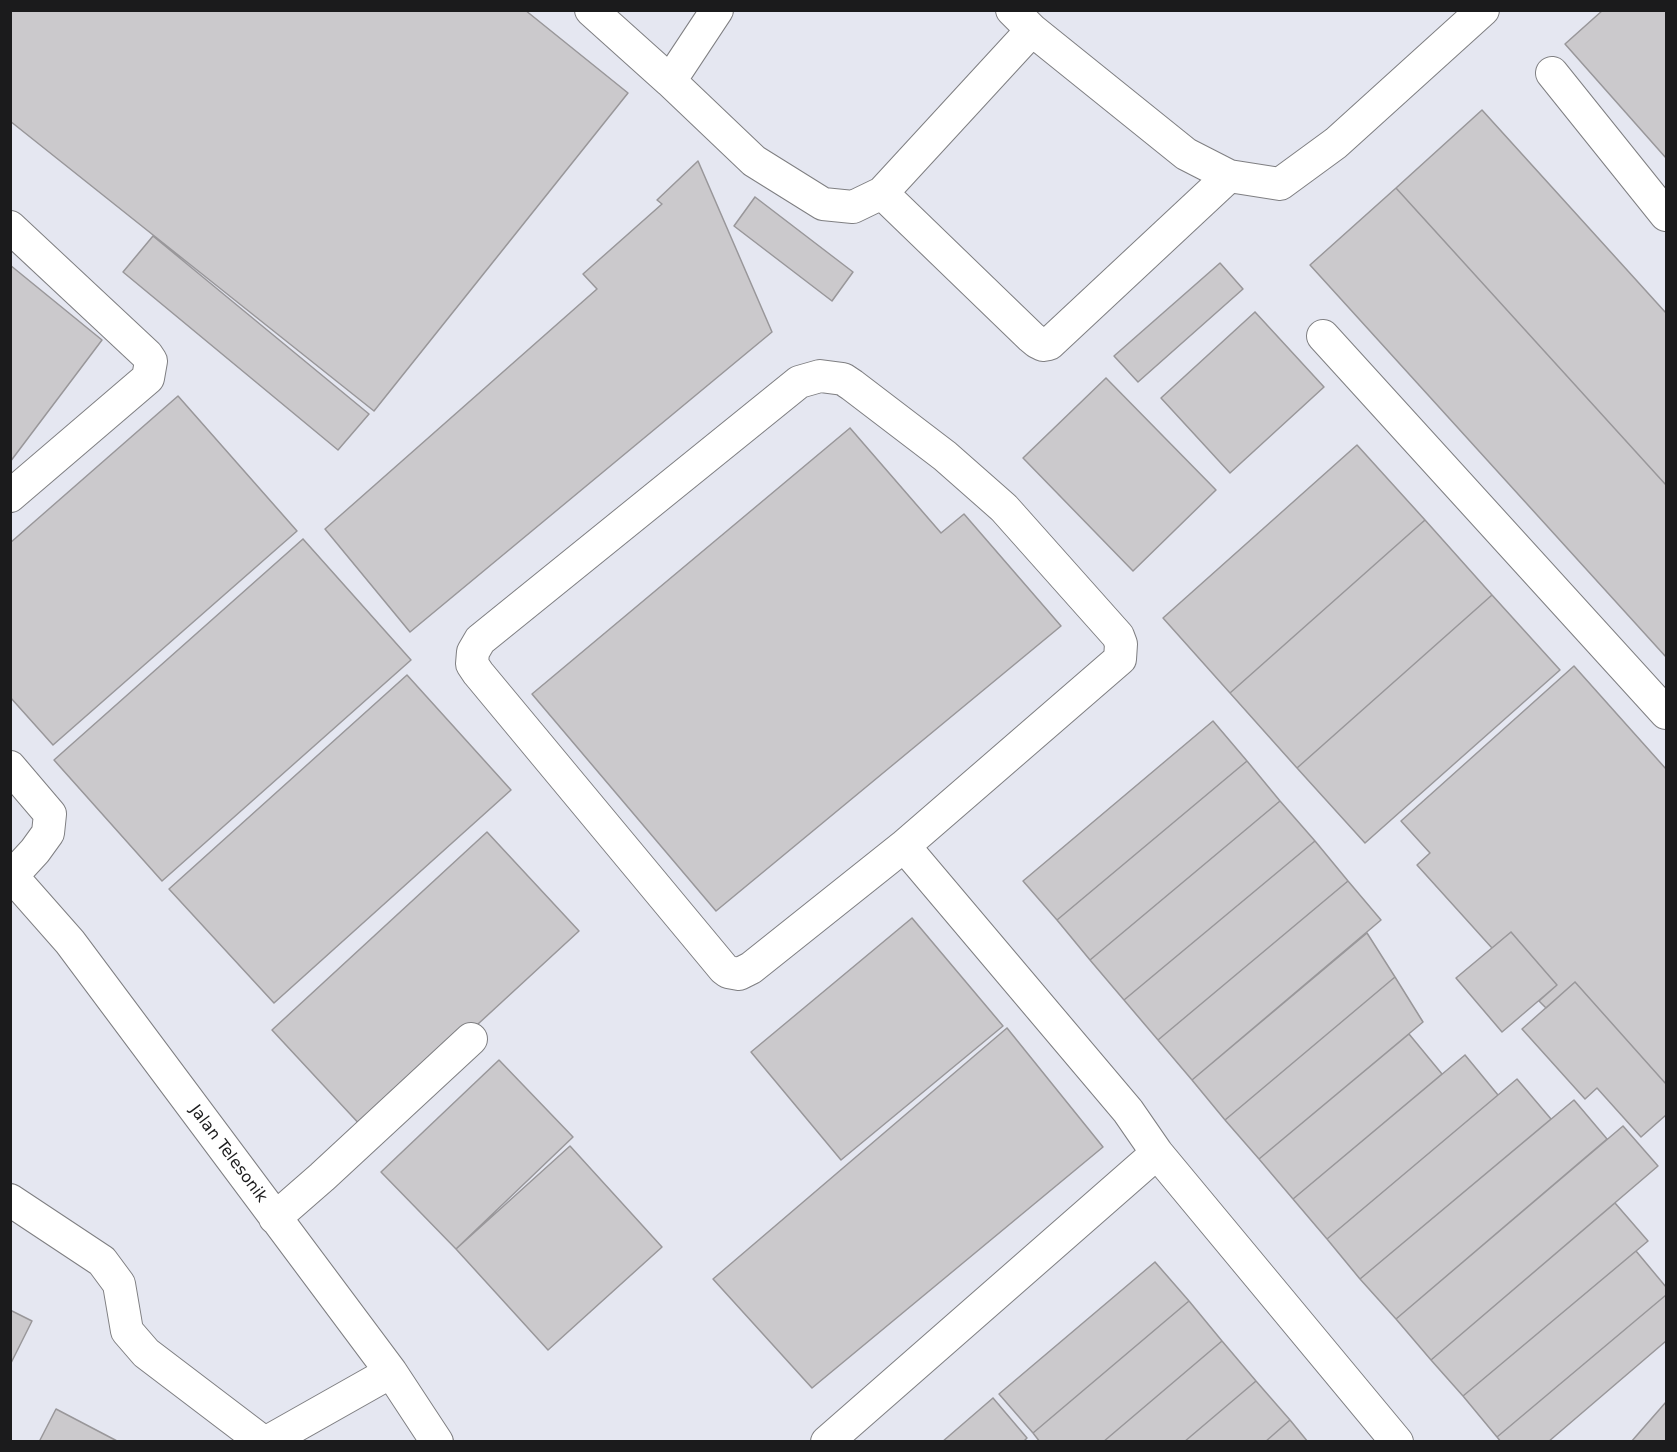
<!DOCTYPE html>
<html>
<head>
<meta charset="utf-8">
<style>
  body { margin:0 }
  #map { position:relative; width:1677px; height:1452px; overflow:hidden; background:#f4f5f8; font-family:"DejaVu Sans",sans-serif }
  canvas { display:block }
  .frame { position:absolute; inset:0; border:12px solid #1b1b1c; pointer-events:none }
</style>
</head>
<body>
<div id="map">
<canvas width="1677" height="1452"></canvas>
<div class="frame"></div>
</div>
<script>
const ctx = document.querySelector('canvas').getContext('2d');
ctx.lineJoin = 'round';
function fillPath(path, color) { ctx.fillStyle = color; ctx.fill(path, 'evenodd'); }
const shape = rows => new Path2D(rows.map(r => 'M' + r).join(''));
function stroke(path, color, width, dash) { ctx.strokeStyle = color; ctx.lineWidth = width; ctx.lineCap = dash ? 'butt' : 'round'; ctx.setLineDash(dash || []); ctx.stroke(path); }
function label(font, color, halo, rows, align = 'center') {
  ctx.font = font + ' "DejaVu Sans",sans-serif'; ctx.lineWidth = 5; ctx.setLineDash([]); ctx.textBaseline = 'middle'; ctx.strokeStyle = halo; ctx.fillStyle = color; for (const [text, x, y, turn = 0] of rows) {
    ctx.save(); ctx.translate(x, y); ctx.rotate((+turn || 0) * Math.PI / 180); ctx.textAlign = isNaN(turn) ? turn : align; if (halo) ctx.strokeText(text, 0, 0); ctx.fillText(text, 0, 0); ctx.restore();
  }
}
fillPath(shape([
  [10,11,1666,11,1666,1441,11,1441]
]), '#e5e7f1');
const building = shape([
  [10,10,525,10,628,93,374,411,10,121,10,10],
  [1603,10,1666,10,1666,158,1565,44,1603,10],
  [1482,110,1666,313,1666,485,1396,188,1482,110],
  [698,161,772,332,410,632,325,529,597,289,583,274,662,204,657,200,698,161],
  [1396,188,1666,485,1666,657,1310,265,1396,188],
  [755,197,853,272,832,301,734,226,755,197],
  [153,236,369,414,338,450,123,272,153,236],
  [1220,263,1243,289,1138,382,1114,356,1220,263],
  [10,265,102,340,10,462,10,265],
  [1255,312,1324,387,1230,473,1161,398,1255,312],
  [1106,378,1216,490,1133,571,1023,458,1106,378],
  [178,396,297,531,53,745,10,697,10,543,178,396],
  [850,428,941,533,964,514,1061,626,716,911,532,694,850,428],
  [1357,445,1425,520,1230,693,1163,618,1357,445],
  [1425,520,1492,595,1297,768,1230,693,1425,520],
  [303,539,411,660,162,881,54,760,303,539],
  [1492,595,1560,670,1365,843,1297,768,1492,595],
  [1574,666,1666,769,1666,1084,1575,982,1546,1008,1539,1001,1557,985,1511,932,1492,948,1417,865,1430,853,1401,821,1574,666],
  [407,675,511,790,274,1003,169,889,407,675],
  [1213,721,1247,761,1057,920,1023,881,1213,721],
  [1247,761,1280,801,1090,960,1057,920,1247,761],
  [1280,801,1315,841,1124,1000,1090,960,1280,801],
  [487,832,579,931,364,1129,272,1030,487,832],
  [1315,841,1348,881,1158,1040,1124,1000,1315,841],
  [1348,881,1381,920,1192,1080,1158,1040,1348,881],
  [912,918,1003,1026,841,1160,751,1052,912,918],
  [1511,932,1557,985,1502,1032,1456,978,1511,932],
  [1367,933,1395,977,1225,1120,1192,1080,1367,933],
  [1395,977,1423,1022,1259,1159,1225,1120,1395,977],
  [1575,982,1666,1084,1666,1115,1641,1137,1597,1088,1585,1099,1522,1029,1575,982],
  [1007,1028,1103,1147,812,1388,713,1279,1007,1028],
  [1409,1034,1442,1074,1293,1199,1259,1159,1409,1034],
  [1465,1055,1498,1095,1327,1239,1293,1199,1465,1055],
  [499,1060,573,1137,456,1249,381,1172,499,1060],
  [1517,1079,1551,1119,1360,1279,1327,1239,1517,1079],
  [1574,1100,1607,1139,1396,1319,1360,1279,1574,1100],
  [1623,1126,1658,1166,1431,1360,1396,1319,1623,1126],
  [570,1146,662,1247,548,1350,456,1249,570,1146],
  [1615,1203,1648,1241,1463,1396,1431,1360,1615,1203],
  [1636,1251,1666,1287,1666,1295,1497,1437,1463,1396,1636,1251],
  [1155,1262,1189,1301,1033,1433,999,1394,1155,1262],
  [1666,1295,1666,1341,1548,1442,1501,1442,1497,1437,1666,1295],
  [1189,1301,1222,1341,1103,1442,1040,1442,1033,1433,1189,1301],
  [10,1310,32,1321,10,1365,10,1310],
  [1222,1341,1256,1381,1184,1442,1103,1442,1222,1341],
  [1256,1381,1290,1420,1265,1442,1184,1442,1256,1381],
  [993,1398,1027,1438,1023,1442,942,1442,993,1398],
  [1666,1402,1666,1442,1631,1442,1666,1402],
  [56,1409,119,1442,39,1442,56,1409],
  [1290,1420,1308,1442,1265,1442,1290,1420]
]);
fillPath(building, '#cbc9cc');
stroke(building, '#99979a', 1.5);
const minor = shape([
  [591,10,670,81,754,161,823,204,853,207,882,193,1032,30],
  [1012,10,1032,30,1186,154,1229,176],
  [1552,73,1666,215],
  [670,81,717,10],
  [882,193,1031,337,1037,342,1043,345,1049,344,1229,176,1280,184,1336,143,1483,10],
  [10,227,147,355,151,361,148,378,10,496],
  [1323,336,1666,713],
  [10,767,50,814,48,833,35,851,12,876],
  [904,846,1120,659,1121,644,1118,636,1004,508,987,493,945,456,852,385,843,379,820,376,799,382,480,640,473,652,472,664,478,673,724,969,728,972,739,974,751,968,904,846,1128,1111,1157,1153,1397,1442],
  [10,874,70,942,391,1372,437,1442],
  [10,1200,102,1261,119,1284,127,1331,146,1353,263,1442],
  [275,1218,322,1177,471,1039],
  [267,1442,391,1372],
  [827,1442,1157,1153]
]);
stroke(minor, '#7f7f82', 34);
stroke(minor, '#fff', 32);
label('16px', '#1b1b1c', '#fff', [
  ["Jalan Telesonik",228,1154,53]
]);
</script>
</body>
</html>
